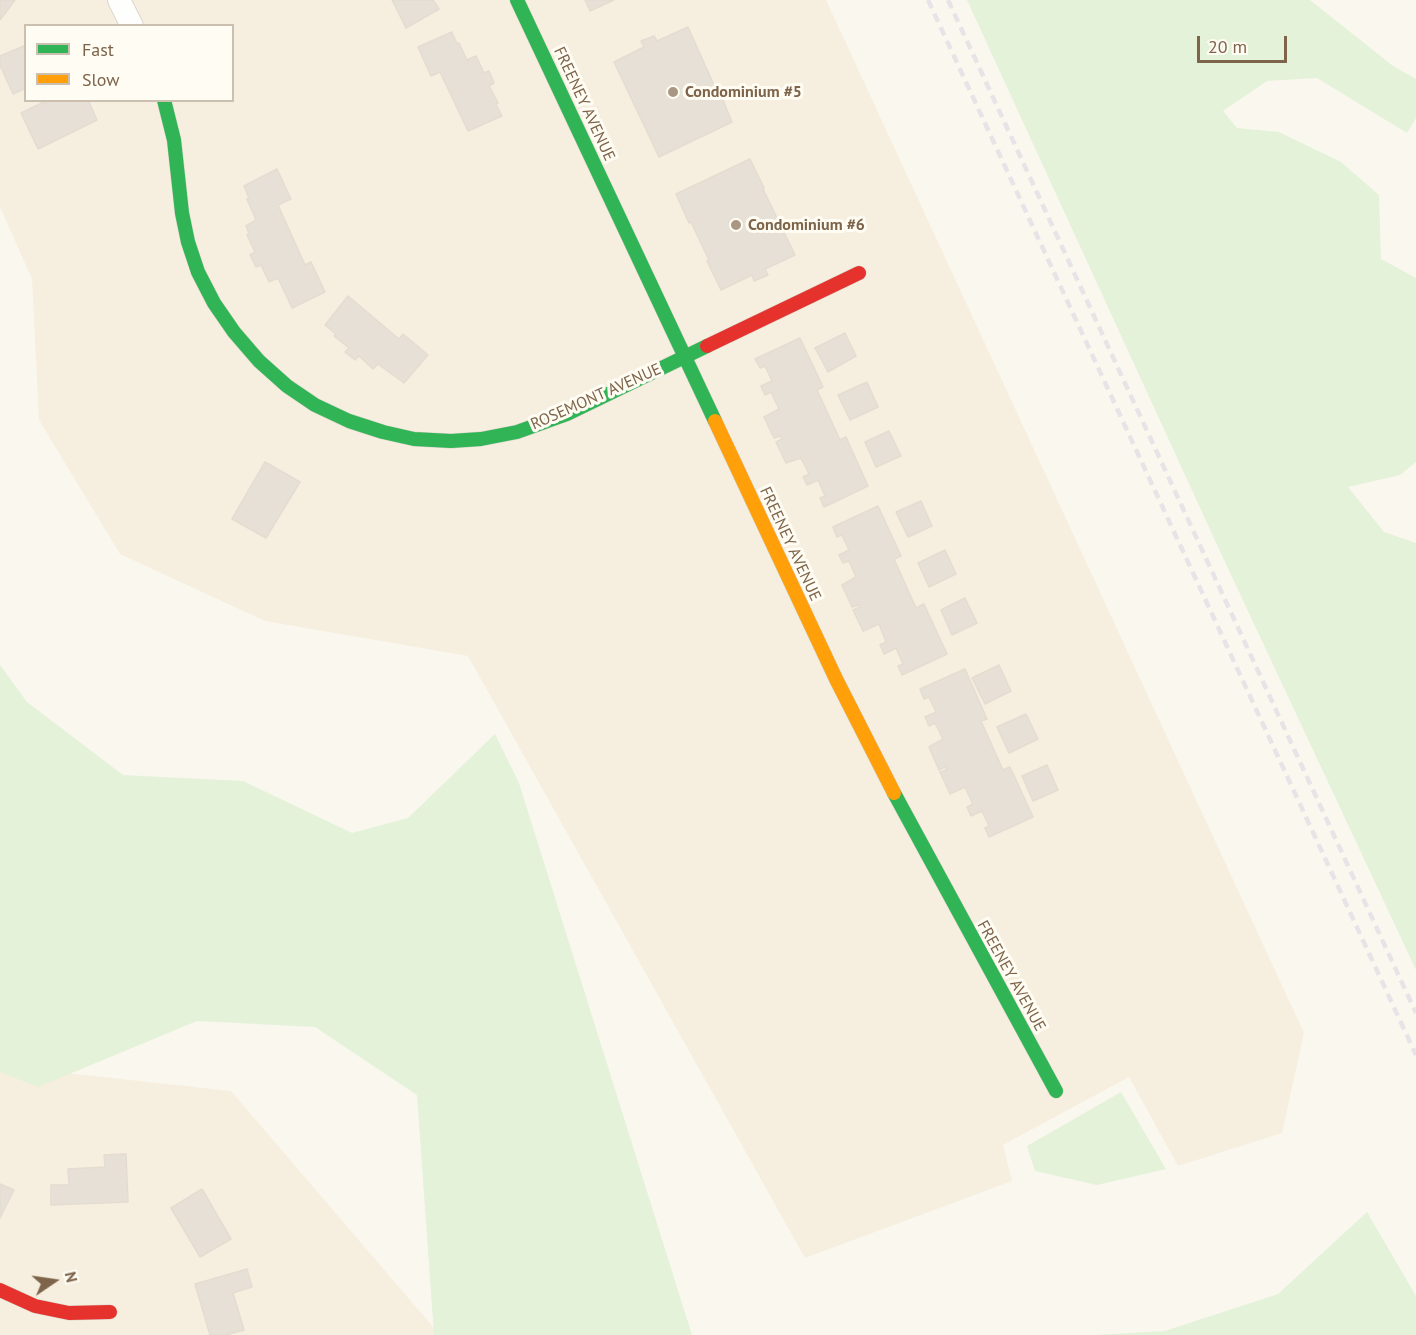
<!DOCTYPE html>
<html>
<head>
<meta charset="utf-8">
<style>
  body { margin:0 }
  #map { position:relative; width:1416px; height:1335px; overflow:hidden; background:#faf7ef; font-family:"PT Sans",sans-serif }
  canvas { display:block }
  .legend { position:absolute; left:24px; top:24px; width:210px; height:78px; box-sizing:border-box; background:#fffcf3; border:2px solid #cbbfaf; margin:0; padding:8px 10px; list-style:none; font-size:18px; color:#7d644a }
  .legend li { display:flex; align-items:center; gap:12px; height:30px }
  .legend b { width:30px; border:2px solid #cbbfaf }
  .north { position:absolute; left:24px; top:1251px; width:60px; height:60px; -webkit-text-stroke:4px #fffcf3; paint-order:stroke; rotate:77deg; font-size:16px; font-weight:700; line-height:24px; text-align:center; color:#7d644a }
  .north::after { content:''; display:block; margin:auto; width:21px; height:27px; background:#7d644a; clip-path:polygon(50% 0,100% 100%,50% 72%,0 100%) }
  .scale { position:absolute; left:1197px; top:36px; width:90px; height:27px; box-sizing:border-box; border:3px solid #7d644a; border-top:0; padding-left:8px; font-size:18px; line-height:21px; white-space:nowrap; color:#7d644a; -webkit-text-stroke:4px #fffcf3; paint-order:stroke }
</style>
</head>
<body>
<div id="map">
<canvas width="1416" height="1335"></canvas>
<ul class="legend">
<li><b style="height:8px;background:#30b455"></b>Fast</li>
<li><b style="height:8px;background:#ff9f0a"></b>Slow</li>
</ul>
<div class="north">N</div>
<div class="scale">20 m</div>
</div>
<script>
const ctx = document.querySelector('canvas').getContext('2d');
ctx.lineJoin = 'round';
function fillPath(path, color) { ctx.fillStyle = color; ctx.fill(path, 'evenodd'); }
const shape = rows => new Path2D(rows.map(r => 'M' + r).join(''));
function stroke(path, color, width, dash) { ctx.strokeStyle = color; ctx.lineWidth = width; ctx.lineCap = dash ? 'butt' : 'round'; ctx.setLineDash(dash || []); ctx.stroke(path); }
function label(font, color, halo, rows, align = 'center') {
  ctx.font = font + ' "PT Sans",sans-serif'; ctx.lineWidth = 6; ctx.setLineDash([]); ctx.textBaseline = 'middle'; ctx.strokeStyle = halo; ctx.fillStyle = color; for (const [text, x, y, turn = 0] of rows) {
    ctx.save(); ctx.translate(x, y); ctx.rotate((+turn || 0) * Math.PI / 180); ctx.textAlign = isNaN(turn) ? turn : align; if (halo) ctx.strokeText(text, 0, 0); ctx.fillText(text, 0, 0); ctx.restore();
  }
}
fillPath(shape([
  [0,0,826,0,1304,1033,1282,1133,1178,1166,1129,1077,1003,1145,1012,1181,805,1258,468,656,265,621,120,554,39,420,32,279,0,207],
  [26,26,232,26,232,100,26,100],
  [0,1062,12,1067,231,1091,440,1335,0,1335]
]), '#f6efdf');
fillPath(shape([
  [967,0,1310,0,1393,66,1416,79,1416,118,1407,133,1317,78,1267,81,1223,111,1237,128,1279,132,1341,162,1379,195,1381,259,1416,278,1416,462,1400,475,1348,487,1384,532,1416,543,1416,970,1218,547],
  [0,665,27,702,123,775,243,781,352,833,408,818,495,734,519,783,692,1335,434,1335,417,1095,315,1027,197,1021,38,1087,0,1072],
  [1121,1092,1166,1169,1097,1185,1035,1171,1027,1146],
  [1367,1212,1416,1296,1416,1335,1095,1335,1165,1331,1278,1294]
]), '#e3f2d9');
const building = shape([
  [0,0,15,0,0,20,0,0],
  [392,0,433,0,439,9,406,28,392,0],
  [585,0,614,0,590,11,585,0],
  [688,27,718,94,720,93,732,122,659,157,614,62,644,47,641,41,654,36,657,41,688,27],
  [452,32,457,44,459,43,467,60,476,56,484,73,489,71,494,83,489,86,498,103,496,104,502,116,468,131,440,72,431,76,418,47,452,32],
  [26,45,26,88,13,94,0,65,0,56,26,45],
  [48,100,88,100,97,120,38,149,21,113,48,100],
  [750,159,764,188,763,189,795,255,765,269,768,275,754,281,752,275,721,290,707,261,709,260,691,222,689,223,676,194,750,159],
  [277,169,291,199,278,205,305,265,311,262,325,292,292,308,278,278,269,282,261,265,256,267,250,255,255,252,247,235,249,234,246,226,256,220,247,199,249,198,244,186,277,169],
  [348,296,399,339,403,334,428,355,404,383,378,364,373,369,359,356,355,360,345,352,349,348,334,336,336,334,325,325,348,296],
  [845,333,856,356,828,372,815,348,845,333],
  [800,338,823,387,817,390,840,440,846,437,868,486,824,507,820,498,825,496,818,480,807,485,803,477,809,474,801,458,786,463,776,442,782,439,780,436,774,438,764,417,779,409,771,392,765,395,761,386,772,381,765,366,760,368,755,359,800,338],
  [867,382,878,407,850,420,838,395,867,382],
  [889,431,901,456,876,467,865,442,889,431],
  [265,462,300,482,266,538,232,519,265,462],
  [921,501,932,526,908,537,896,512,921,501],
  [878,506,901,556,894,559,916,608,924,604,947,654,902,675,898,666,903,664,896,648,884,654,880,645,886,642,879,624,863,631,853,610,860,607,859,605,852,607,842,585,856,577,849,561,843,563,839,555,849,550,842,535,837,537,833,527,878,506],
  [945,550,956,574,929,587,918,563,945,550],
  [965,598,977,623,952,635,941,610,965,598],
  [999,665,1011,691,985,704,972,678,999,665],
  [965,669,987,719,981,721,1003,770,1010,767,1033,817,989,837,985,828,989,826,982,811,971,816,967,807,973,804,965,787,950,794,940,772,947,770,945,767,939,770,929,747,943,739,935,723,929,726,925,717,936,712,929,697,924,699,920,689,965,669],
  [1026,714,1038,739,1009,753,997,727,1026,714],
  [1047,765,1058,790,1033,801,1022,776,1047,765],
  [126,1154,128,1202,51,1205,51,1185,69,1185,68,1169,105,1167,104,1155,126,1154],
  [0,1184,14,1190,0,1218,0,1184],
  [202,1189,231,1239,200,1257,171,1208,202,1189],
  [247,1269,252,1287,233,1293,244,1330,226,1335,210,1335,195,1284,247,1269]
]);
fillPath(building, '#e7e0d6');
stroke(building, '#e4dcd0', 1.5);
const street = shape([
  [119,0,132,26]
]);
const fast = shape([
  [517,0,715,421],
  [164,100,174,140,182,213,188,242,198,272,214,303,234,332,259,361,287,386,315,405,349,421,383,432,414,439,451,441,481,439,517,432,567,414,707,346],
  [894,793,1056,1091]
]);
const slow = shape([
  [715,421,836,679,894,793]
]);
const jam = shape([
  [707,346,859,273],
  [0,1290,35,1306,69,1313,110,1312]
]);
stroke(street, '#dad4cd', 24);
stroke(fast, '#d8d3ca', 15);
stroke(slow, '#d8d3ca', 15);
stroke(jam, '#d8d3ca', 15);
stroke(street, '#fefefd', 22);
stroke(fast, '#30b455', 14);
stroke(slow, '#ff9f0a', 14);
stroke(jam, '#e5322d', 14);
stroke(shape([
  [928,0,1416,1055],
  [948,0,1416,1013]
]), '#e7e3e6', 4.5, [9, 6]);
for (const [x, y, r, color] of [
  [673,92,6,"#a99784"],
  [736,225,6,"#a99784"]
]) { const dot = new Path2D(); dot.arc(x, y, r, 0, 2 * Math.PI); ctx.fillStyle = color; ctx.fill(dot); stroke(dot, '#fffcf3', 2); }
label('bold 16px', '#7d644a', '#fffcf3', [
  ["Condominium #5",685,92],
  ["Condominium #6",748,225]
], 'left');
label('16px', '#7d644a', '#fffcf3', [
  ["FREENEY AVENUE",584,104,65],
  ["ROSEMONT AVENUE",596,397,-24],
  ["FREENEY AVENUE",790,544,65],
  ["FREENEY AVENUE",1011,976,61]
]);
</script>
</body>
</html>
